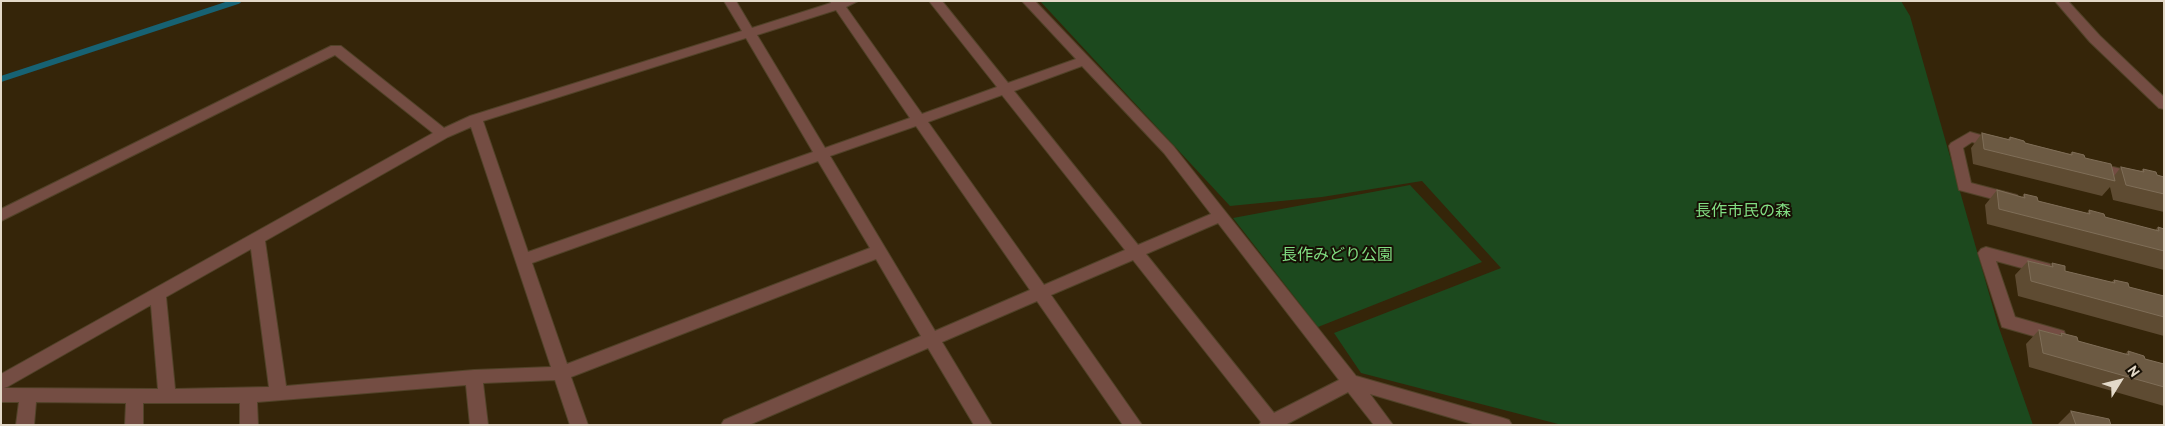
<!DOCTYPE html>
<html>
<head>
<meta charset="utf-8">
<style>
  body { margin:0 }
  #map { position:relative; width:2165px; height:426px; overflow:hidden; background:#352509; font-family:Overpass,sans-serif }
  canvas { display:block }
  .frame { position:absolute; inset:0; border:2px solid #e3d9c9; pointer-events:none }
  .north { position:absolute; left:2095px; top:356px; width:50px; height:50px; -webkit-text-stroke:4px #171005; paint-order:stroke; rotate:54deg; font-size:14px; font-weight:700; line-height:20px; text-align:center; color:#e3d9c9 }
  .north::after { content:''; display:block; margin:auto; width:18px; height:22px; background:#e3d9c9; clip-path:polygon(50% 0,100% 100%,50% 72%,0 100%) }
</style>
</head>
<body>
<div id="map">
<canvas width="2165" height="426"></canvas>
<div class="frame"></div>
<div class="north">N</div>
</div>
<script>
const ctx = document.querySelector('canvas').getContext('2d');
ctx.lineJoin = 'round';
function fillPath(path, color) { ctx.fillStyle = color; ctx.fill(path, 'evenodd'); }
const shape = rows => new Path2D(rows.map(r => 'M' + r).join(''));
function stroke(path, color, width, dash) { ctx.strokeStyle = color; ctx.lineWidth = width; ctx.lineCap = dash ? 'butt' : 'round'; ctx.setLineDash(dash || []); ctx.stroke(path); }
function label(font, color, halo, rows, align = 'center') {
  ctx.font = font + ' Overpass,"Noto Sans JP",sans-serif'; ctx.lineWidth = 4; ctx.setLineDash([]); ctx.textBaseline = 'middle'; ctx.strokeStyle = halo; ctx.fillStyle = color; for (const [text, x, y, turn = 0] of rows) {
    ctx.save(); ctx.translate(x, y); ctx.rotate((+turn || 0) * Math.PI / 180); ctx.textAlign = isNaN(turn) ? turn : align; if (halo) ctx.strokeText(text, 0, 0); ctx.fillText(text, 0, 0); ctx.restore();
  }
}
fillPath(shape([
  [1040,1,1901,1,1910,16,1998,325,2033,425,1562,425,1361,373,1334,333,1501,268,1422,181,1322,197,1230,206],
  [1410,185,1482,262,1318,327,1233,218]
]), '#1c491e');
stroke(shape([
  [1,79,238,1]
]), '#176273', 6);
const minor = shape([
  [724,1,736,1,752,28,831,3,830,1,858,1,846,7,922,114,997,87,929,1,942,1,1008,83,1076,59,1022,1,1035,1,1174,147,1356,376,1503,418,1509,420,1512,425,1476,425,1370,394,1393,425,1374,425,1348,392,1285,425,1259,425,1261,422,1133,260,1051,295,1142,425,1123,425,1037,301,942,342,992,425,974,425,928,348,749,425,721,425,724,420,921,336,876,259,571,377,588,425,570,425,555,380,483,383,488,425,470,425,466,385,257,402,258,425,240,425,240,403,143,403,143,425,125,425,126,403,36,402,34,425,16,425,19,402,1,402,1,374,433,133,335,55,1,221,1,209,331,46,341,46,444,128,470,116,742,31,724,1],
  [836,10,910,118,825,148,757,35,836,10],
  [746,38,813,152,528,252,483,121,746,38],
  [1082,66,1164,153,1211,214,1138,245,1014,91,1082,66],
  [1002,95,1125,250,1044,285,928,122,1002,95],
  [916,126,1030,290,935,331,830,156,916,126],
  [471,127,551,367,474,370,286,386,265,241,448,137,471,127],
  [818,161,870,248,567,364,532,263,818,161],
  [1218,223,1339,380,1274,413,1146,254,1218,223],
  [251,249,269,387,175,389,166,297,251,249],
  [151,305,158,389,4,388,7,387,151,305],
  [2055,1,2068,1,2100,36,2164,97,2164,109,2159,108,2090,42,2055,1],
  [1970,132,2002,141,2004,144,2002,147,1997,149,1972,142,1963,148,1971,183,2017,195,2019,199,2017,203,2012,204,1959,190,1949,146,1951,143,1970,132],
  [2092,162,2164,179,2164,189,2087,171,2085,167,2087,163,2092,162],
  [1986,247,2050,264,2052,268,2050,272,2044,274,1996,261,2015,317,2064,331,2066,336,2064,341,2058,343,2002,327,1978,253,1981,249,1986,247]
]);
stroke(minor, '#514228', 2);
fillPath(minor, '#744d43');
fillPath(shape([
  [1982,133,2008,139,2010,137,2025,143,2070,154,2072,152,2085,158,2114,176,2121,167,2141,171,2143,169,2157,175,2164,177,2164,212,2113,200,2110,187,2102,196,1973,164,1971,148],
  [1997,190,2022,197,2024,194,2038,201,2087,213,2089,210,2105,217,2155,230,2158,227,2164,229,2164,270,1987,224,1985,205],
  [2028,261,2050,266,2052,263,2065,271,2111,282,2114,280,2129,287,2164,296,2164,336,2018,296,2015,275],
  [2039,330,2059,335,2061,333,2078,341,2125,354,2128,351,2145,359,2164,364,2164,406,2029,367,2026,344],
  [2071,411,2111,425,2057,425]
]), '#5e4b32');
const building = shape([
  [1982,133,2010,140,2010,137,2024,141,2025,143,2072,155,2072,152,2084,155,2085,158,2111,164,2115,181,1984,149,1982,133],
  [2121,167,2144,172,2143,169,2156,172,2157,175,2164,177,2164,194,2126,185,2121,167],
  [1997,190,2025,198,2024,194,2037,197,2038,201,2090,214,2089,210,2104,214,2105,217,2159,231,2158,227,2164,229,2164,251,1999,209,1997,190],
  [2028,261,2053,267,2052,263,2065,266,2065,271,2115,283,2114,280,2128,283,2129,287,2164,296,2164,317,2031,281,2028,261],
  [2039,330,2062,336,2061,333,2077,337,2078,341,2129,355,2128,351,2144,356,2145,359,2164,364,2164,387,2043,353,2039,330],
  [2071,411,2109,419,2111,425,2076,425,2071,411]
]);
fillPath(building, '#6c5a43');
stroke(building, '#7f6e58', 1);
label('16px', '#81de82', '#171005', [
  ["長作市民の森",1743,213],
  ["長作みどり公園",1337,257]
]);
</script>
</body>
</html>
